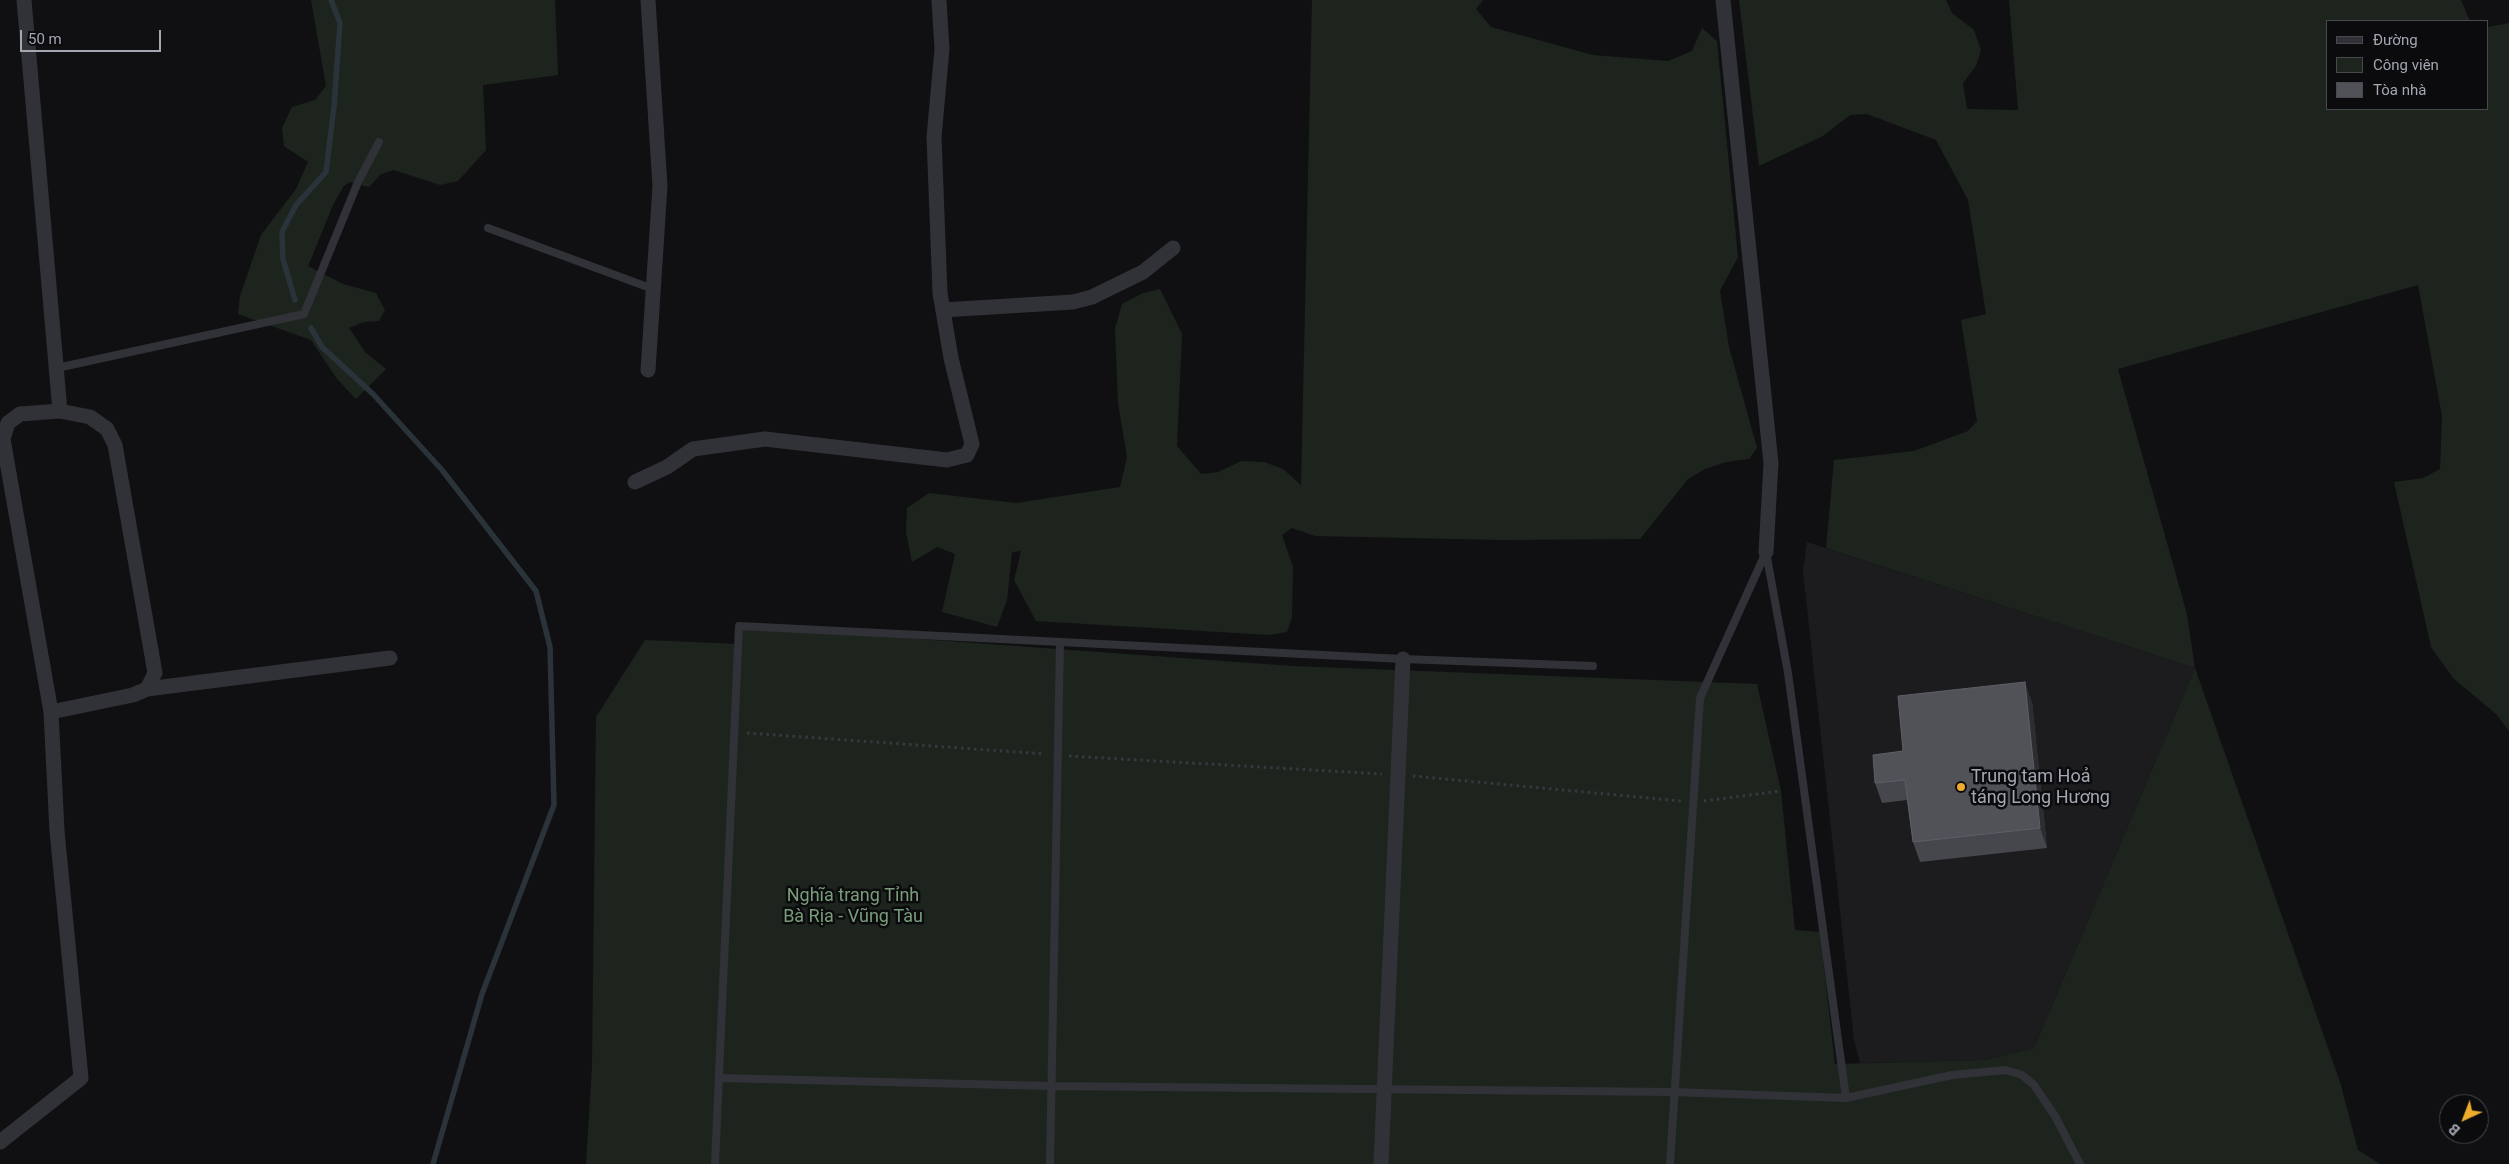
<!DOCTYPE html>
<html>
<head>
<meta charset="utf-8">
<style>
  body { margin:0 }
  #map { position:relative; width:2509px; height:1164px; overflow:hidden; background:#101012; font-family:Roboto,sans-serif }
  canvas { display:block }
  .legend { position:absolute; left:2326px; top:20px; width:162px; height:90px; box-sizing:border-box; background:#0b0b0d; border:1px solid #47494f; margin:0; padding:6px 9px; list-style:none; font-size:15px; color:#a2a7b2 }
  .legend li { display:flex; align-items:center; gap:10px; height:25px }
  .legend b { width:25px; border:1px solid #47494f }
  .north { position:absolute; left:2439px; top:1094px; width:50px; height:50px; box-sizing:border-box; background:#0b0b0d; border:1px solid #47494f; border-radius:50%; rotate:223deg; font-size:14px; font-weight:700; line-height:20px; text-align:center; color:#a2a7b2 }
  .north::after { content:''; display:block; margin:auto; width:18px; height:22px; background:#eeac2c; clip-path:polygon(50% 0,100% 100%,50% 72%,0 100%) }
  .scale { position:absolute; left:20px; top:30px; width:141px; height:22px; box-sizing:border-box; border:2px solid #a2a7b2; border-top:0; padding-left:6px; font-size:15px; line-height:18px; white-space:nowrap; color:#a2a7b2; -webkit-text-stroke:4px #0b0b0d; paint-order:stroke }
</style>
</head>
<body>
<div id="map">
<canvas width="2509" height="1164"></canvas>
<ul class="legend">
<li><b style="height:6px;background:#313237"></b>Đường</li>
<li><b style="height:14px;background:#1d241e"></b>Công viên</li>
<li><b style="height:14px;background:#505258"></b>Tòa nhà</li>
</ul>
<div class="north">B</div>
<div class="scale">50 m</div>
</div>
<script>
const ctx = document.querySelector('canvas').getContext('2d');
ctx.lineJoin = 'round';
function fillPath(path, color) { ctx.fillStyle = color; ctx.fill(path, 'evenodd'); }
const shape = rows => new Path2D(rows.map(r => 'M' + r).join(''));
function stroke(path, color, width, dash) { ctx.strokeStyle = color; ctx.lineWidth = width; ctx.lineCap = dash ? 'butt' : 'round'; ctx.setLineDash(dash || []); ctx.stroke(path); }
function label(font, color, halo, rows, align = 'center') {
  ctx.font = font + ' Roboto,sans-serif'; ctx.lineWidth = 5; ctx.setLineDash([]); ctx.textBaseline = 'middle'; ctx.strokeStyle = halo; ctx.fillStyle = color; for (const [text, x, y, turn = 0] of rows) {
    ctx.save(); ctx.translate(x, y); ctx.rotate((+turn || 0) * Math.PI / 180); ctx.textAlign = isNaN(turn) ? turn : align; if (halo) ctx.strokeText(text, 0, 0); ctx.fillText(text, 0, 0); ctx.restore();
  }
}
fillPath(shape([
  [1807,542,2195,668,2034,1048,1985,1060,1860,1063,1854,1040,1803,571]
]), '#1c1c1f');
fillPath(shape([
  [311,0,555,0,558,75,483,85,486,150,458,181,440,185,394,170,381,174,369,187,350,182,344,186,334,203,308,266,343,284,376,293,385,310,379,321,364,322,349,328,366,353,386,369,356,399,337,379,311,340,238,314,240,296,261,235,296,189,308,162,284,146,282,128,292,107,315,100,326,86],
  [1312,0,1483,0,1476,9,1491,27,1593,55,1668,61,1692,51,1702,28,1717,41,1738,257,1720,291,1729,347,1757,448,1749,459,1726,462,1705,469,1688,479,1640,539,1503,540,1315,536,1292,528,1282,535,1293,567,1292,617,1287,632,1269,635,1036,621,1014,580,1021,551,1012,552,1007,600,997,627,942,612,955,554,937,547,912,562,906,532,907,508,929,493,1016,503,1120,487,1127,457,1118,403,1115,329,1122,304,1143,293,1160,289,1182,334,1177,446,1201,474,1218,472,1241,461,1264,462,1283,469,1301,485],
  [1739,0,1946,0,1952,13,1974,30,1981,50,1976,66,1963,83,1967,109,2018,110,2009,0,2461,0,2470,21,2328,21,2328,109,2488,109,2488,27,2509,23,2509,731,2496,714,2453,678,2431,647,2394,482,2423,478,2440,469,2442,416,2418,285,2118,369,2187,614,2195,668,2340,1082,2358,1150,2380,1164,586,1164,592,1066,596,717,645,640,738,644,739,626,1293,666,1757,684,1781,791,1795,930,1820,932,1835,1064,1985,1060,2034,1048,2195,668,1826,548,1834,460,1914,451,1968,431,1977,421,1961,320,1986,314,1968,200,1936,140,1867,114,1850,115,1823,136,1759,166]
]), '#1d241e');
stroke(shape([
  [295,300,283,259,282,232,296,205,326,172,334,106,340,23,331,0],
  [311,328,322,347,373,394,442,470,536,591,550,647,554,805,482,994,433,1164]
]), '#2a333a', 5.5);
stroke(shape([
  [747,733,1045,754],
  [1069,756,1382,774],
  [1413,776,1681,801],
  [1704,801,1781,791]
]), '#37393e', 3, [2.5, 4]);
stroke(shape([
  [488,228,653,289],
  [57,368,304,314,358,182,379,142],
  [1766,552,1788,673,1846,1098],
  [719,1078,1051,1086,1673,1092,1846,1098,1952,1075,2006,1070,2022,1075,2034,1085,2055,1116,2080,1164],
  [715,1164,739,626,1403,659,1593,666],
  [1050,1164,1060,642],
  [1670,1164,1700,698,1766,552]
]), '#313237', 8);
stroke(shape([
  [24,0,60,411,90,417,107,429,115,445,155,673,147,689,133,695,51,712],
  [1723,0,1771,463,1766,552],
  [943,310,1073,302,1092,297,1143,272,1173,248],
  [648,370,660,186,648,0],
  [635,482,667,467,693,449,765,439,947,460,967,455,972,444,951,358,940,293,934,137,942,49,939,0],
  [147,689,390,658],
  [0,1142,81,1078,57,831,51,712,3,439,8,423,20,414,60,411],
  [1381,1164,1403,659]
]), '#313237', 15);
fillPath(shape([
  [2032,702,2047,848,1920,862,1913,842,1907,800,1882,803,1875,783,1903,751]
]), '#46474d');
fillPath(shape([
  [2025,682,2032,702,2047,848,2040,828]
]), '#2c2d31');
const building = shape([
  [2025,682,2040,828,1913,842,1905,780,1875,783,1873,755,1903,751,1898,696,2025,682]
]);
fillPath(building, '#505258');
stroke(building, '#5d5f66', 1);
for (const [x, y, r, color] of [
  [1961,787,5,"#eeac2c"]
]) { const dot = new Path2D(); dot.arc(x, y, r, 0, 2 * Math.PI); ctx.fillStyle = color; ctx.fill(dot); stroke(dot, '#0b0b0d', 2); }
label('18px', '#a2a7b2', '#0b0b0d', [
  ["Trung tam Hoả",1971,777],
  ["táng Long Hương",1971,798]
], 'left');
label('18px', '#799d7b', '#0b0b0d', [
  ["Nghĩa trang Tỉnh",853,896],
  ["Bà Rịa - Vũng Tàu",853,917]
]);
</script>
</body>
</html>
